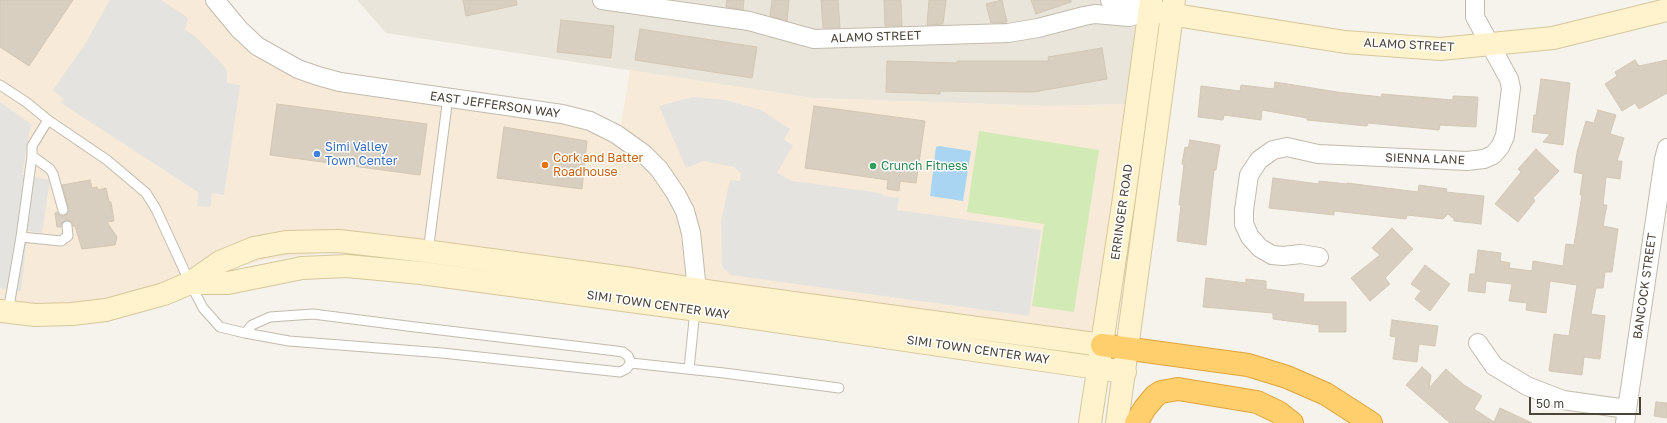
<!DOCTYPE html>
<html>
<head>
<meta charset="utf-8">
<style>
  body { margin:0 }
  #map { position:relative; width:1667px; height:423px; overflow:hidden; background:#f6f3ec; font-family:"Golos Text",sans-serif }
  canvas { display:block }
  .scale { position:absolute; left:1529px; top:397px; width:112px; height:18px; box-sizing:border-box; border:2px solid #4b4439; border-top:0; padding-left:5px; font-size:12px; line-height:14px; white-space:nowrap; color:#4b4439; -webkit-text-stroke:3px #fff; paint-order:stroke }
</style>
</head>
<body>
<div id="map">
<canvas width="1667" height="423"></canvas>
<div class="scale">50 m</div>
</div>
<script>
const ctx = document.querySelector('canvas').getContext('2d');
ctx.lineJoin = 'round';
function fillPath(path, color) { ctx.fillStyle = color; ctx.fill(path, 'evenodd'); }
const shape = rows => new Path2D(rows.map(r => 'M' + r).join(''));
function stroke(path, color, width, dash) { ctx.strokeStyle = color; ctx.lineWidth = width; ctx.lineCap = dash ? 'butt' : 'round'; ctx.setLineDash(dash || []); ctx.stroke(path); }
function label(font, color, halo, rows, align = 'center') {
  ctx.font = font + ' "Golos Text",sans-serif'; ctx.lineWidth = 3; ctx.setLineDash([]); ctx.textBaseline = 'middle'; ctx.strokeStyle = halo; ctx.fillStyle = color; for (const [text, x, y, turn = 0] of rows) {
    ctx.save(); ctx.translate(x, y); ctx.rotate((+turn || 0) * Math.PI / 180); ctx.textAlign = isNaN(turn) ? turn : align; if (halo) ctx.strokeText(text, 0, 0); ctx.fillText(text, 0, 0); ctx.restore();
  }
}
fillPath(shape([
  [357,0,1144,0,1128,104,1047,106,811,98,386,33]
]), '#eae5da');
fillPath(shape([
  [0,0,210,0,317,81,558,117,618,142,630,70,811,98,1047,106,1128,104,1095,361,693,297,339,251,265,260,184,282,103,308,0,306]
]), '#f7ead8');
fillPath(shape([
  [979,131,1099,150,1074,312,1032,306,1044,224,967,212]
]), '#d2eab5');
fillPath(shape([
  [110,0,161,0,188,18,185,30,195,36,225,67,227,74,227,83,240,85,224,195,212,193,210,207,197,206,198,192,61,103,64,99,53,90,85,44],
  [693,97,726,100,761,110,790,129,784,140,793,145,777,173,792,181,881,193,885,196,899,198,897,210,1041,230,1029,316,731,275,723,268,722,264,721,221,730,180,740,181,741,173,734,167,704,161,686,168,659,106],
  [0,102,31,124,22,175,50,180,42,233,28,231,21,291,0,288]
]), '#e5e3e0');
fillPath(shape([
  [939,146,971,151,963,201,930,196,936,147]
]), '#a9d4f2');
const building = shape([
  [0,0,73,0,29,66,0,47,0,0],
  [463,0,516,0,517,5,466,16,463,0],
  [727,0,744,0,743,10,726,7,727,0],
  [772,0,789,0,787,21,770,16,772,0],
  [821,0,838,0,840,28,823,28,821,0],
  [884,0,901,0,902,26,885,26,884,0],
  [929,0,946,0,943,24,927,25,929,0],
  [1002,0,1007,22,991,23,986,4,1002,0],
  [1031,0,1071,0,1071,2,1036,14,1031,0],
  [561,20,614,26,611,58,557,52,561,20],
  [640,29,757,47,752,78,635,60,640,29],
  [1102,48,1107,79,1034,92,940,91,940,94,886,92,887,61,957,63,957,61,1049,61,1048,57,1102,48],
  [1635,60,1639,66,1667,60,1667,93,1639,109,1635,103,1622,111,1605,84,1617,76,1615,72,1635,60],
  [1541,79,1570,83,1563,145,1543,142,1550,134,1532,132,1534,115,1536,115,1541,79],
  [1275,82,1337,92,1381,97,1382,94,1453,100,1453,96,1478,97,1476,127,1440,125,1439,130,1368,123,1367,126,1307,120,1307,118,1262,110,1261,120,1224,115,1223,120,1198,117,1201,86,1240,91,1241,85,1274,89,1275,82],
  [277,104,427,124,420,175,270,155,277,104],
  [814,106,925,121,916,183,900,181,899,191,887,189,888,180,805,168,814,106],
  [1598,110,1616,115,1610,134,1624,138,1617,161,1622,161,1620,179,1606,177,1603,205,1607,205,1603,226,1618,229,1612,272,1605,272,1603,288,1596,288,1591,314,1605,316,1600,359,1584,357,1582,375,1549,371,1554,334,1569,336,1577,285,1550,281,1546,313,1526,310,1527,303,1509,301,1512,284,1486,281,1485,293,1468,291,1470,274,1475,274,1478,250,1501,253,1500,261,1510,263,1509,268,1532,271,1533,261,1563,266,1566,244,1574,245,1582,195,1580,195,1583,174,1574,172,1577,152,1586,121,1594,123,1598,110],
  [504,127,587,141,582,189,497,178,504,127],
  [1190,140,1220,145,1216,170,1214,170,1206,245,1177,241,1181,205,1179,205,1184,165,1182,164,1185,147,1188,148,1190,140],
  [1536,149,1559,171,1533,198,1535,201,1518,222,1495,204,1521,172,1518,169,1536,149],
  [1273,178,1319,184,1319,181,1347,184,1347,183,1418,192,1419,185,1447,189,1446,192,1484,196,1481,224,1454,221,1454,219,1448,214,1443,219,1407,215,1406,219,1334,211,1334,215,1269,208,1273,178],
  [90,180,92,188,97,187,98,190,106,188,109,202,111,202,114,221,107,222,117,237,115,245,82,249,75,226,73,226,72,222,66,220,62,223,61,227,57,227,55,213,57,212,59,215,64,216,69,211,62,185,90,180],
  [1392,228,1413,249,1385,278,1390,284,1370,301,1351,278,1380,255,1372,248,1392,228],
  [1425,265,1450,284,1430,311,1415,299,1421,291,1411,284,1425,265],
  [1206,278,1246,283,1246,279,1266,281,1266,289,1304,294,1303,302,1346,302,1346,332,1319,332,1319,325,1273,319,1273,313,1203,307,1206,278],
  [1392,320,1438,326,1435,346,1419,344,1417,362,1393,359,1396,337,1390,336,1392,320],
  [1422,367,1431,375,1429,388,1446,369,1464,385,1482,396,1474,409,1494,422,1500,408,1532,423,1450,423,1406,385,1422,367],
  [1656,402,1667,403,1667,418,1654,416,1656,402]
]);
fillPath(building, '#d8cfc1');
stroke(building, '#d3c7b4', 1);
const lane = shape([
  [0,85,26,102,48,120,107,160,146,193,156,209,190,283,203,308,220,327,245,333,289,341,442,353,620,372,626,369,631,363],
  [32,156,50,169,53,174,63,210],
  [21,237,61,241,68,236,67,226],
  [428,252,448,97],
  [8,312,21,237,32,156,32,146,48,120],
  [245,333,252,325,270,317,313,314,407,326,616,351,623,352,628,356,631,363],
  [631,363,724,373,839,388],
  [689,369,695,310]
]);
const street = shape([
  [215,0,239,29,257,46,298,69,318,76,340,82,562,114,590,121,616,134,644,154,659,169,676,194,685,211,691,233,697,290,696,303],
  [602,0,749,21,814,39,1008,33,1038,28,1084,16,1095,14,1129,17,1150,11],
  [1110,0,1129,3,1150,11],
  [1319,257,1301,254,1283,256,1272,255,1260,248,1250,237,1244,224,1244,210,1249,175,1259,160,1273,150,1287,147,1318,154,1467,161,1484,159,1493,155,1500,147,1505,136,1511,88,1509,79,1475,17,1475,0],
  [1478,343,1494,366,1527,386,1563,400,1627,409],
  [1625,423,1664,159,1667,148]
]);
const secondary = shape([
  [1150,11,1345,42,1440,49,1553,38,1667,10],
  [190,283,228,283,302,268,347,266,421,273,713,312,1125,372],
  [0,311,35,315,72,314,106,310,164,294,190,283,220,262,254,248,286,242,339,241,425,251,632,279,714,292,1102,345],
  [1090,423,1124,198,1151,0],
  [1117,423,1174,0]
]);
const highway = shape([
  [1102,345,1248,365,1287,377,1326,394,1371,423],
  [1136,423,1145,408,1155,396,1161,392,1178,389,1257,402,1278,412,1292,423]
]);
stroke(lane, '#c2bbae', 11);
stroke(street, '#c2bbae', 20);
stroke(secondary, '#d6c79b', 24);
stroke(highway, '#e0a43c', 24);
stroke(lane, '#fff', 9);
stroke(street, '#fff', 18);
stroke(secondary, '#fff3cd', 22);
stroke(highway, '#ffcf6e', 22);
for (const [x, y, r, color] of [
  [317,154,4,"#3f7fe0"],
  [545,165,4,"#e8710a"],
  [873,166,4,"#2e9e5b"]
]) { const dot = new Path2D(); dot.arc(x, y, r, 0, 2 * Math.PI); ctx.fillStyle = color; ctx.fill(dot); stroke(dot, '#fff', 1.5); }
label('12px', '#4b4439', '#fff', [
  ["ALAMO STREET",876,37,-2],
  ["ALAMO STREET",1409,45,3],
  ["EAST JEFFERSON WAY",495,105,8],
  ["SIENNA LANE",1425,159,2],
  ["ERRINGER ROAD",1122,212,-82],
  ["BANCOCK STREET",1645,286,-82],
  ["SIMI TOWN CENTER WAY",658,305,8],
  ["SIMI TOWN CENTER WAY",978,350,8]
]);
label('12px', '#366cbe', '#fff', [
  ["Simi Valley",325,147],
  ["Town Center",325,161]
], 'left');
label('12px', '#c56008', '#fff', [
  ["Cork and Batter",553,158],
  ["Roadhouse",553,172]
], 'left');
label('12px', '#27864d', '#fff', [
  ["Crunch Fitness",881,166]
], 'left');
</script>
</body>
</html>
